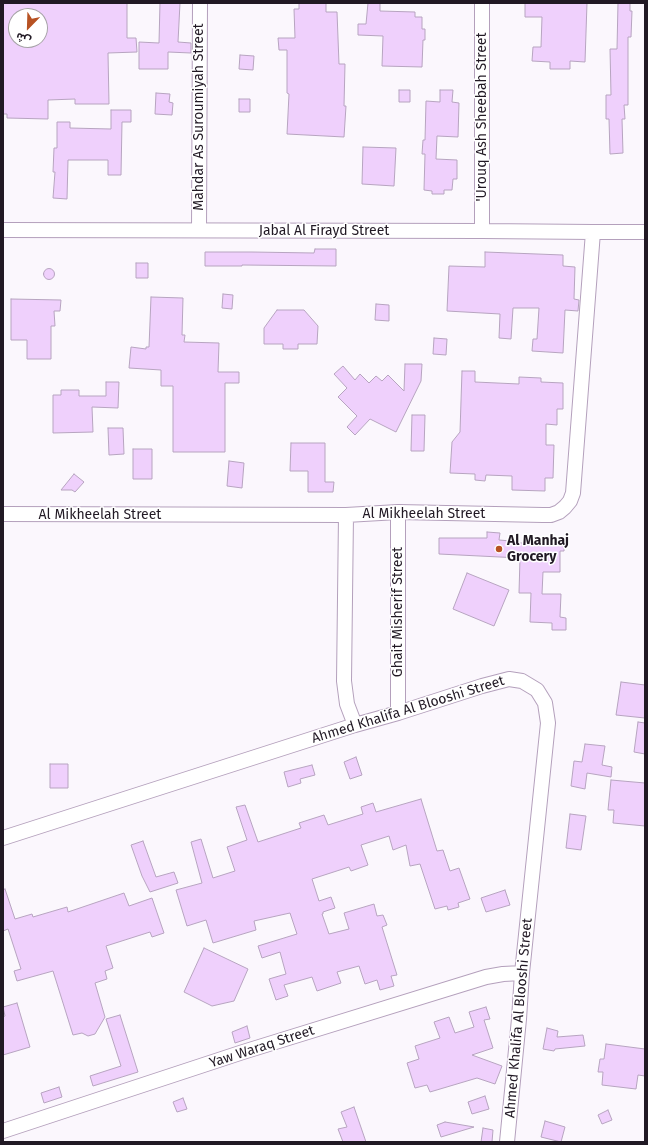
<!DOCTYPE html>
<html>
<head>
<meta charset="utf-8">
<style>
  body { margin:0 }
  #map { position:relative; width:648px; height:1145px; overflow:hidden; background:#fbf7fd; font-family:"Fira Sans","Noto Sans Arabic",sans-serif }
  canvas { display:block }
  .frame { position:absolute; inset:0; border:4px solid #211924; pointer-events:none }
  .north { position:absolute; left:8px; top:8px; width:40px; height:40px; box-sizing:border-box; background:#fff; border:1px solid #a6a3a7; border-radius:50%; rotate:203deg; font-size:11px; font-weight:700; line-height:16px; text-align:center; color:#211924 }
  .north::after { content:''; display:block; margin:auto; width:14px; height:18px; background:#b75223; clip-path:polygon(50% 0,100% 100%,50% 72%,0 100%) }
</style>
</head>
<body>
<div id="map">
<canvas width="648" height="1145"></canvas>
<div class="frame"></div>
<div class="north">ش</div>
</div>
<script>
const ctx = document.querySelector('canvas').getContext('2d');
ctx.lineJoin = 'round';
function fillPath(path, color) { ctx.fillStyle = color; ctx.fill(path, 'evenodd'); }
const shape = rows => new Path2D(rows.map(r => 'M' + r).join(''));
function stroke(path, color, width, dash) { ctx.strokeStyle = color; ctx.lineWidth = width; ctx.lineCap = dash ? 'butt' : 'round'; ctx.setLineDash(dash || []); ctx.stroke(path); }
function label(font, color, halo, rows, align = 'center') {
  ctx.font = font + ' "Fira Sans",sans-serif'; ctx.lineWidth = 3; ctx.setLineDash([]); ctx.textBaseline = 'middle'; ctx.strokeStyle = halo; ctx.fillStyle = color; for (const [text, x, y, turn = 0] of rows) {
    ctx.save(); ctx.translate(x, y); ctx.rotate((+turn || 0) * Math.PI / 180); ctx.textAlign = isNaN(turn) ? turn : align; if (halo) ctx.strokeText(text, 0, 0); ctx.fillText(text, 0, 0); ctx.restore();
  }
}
const building = shape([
  [3,3,127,3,127,38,136,38,137,52,108,53,109,104,75,104,75,99,48,100,48,119,7,118,7,114,3,114,3,3],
  [16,16,40,16,40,40,16,40,16,16],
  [160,3,180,3,178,42,191,43,191,53,168,52,168,69,139,69,139,42,159,43,160,3],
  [299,3,326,3,326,12,337,12,339,64,345,64,344,106,346,106,344,137,287,134,289,94,287,93,287,50,279,50,278,38,295,38,294,9,299,9,299,3],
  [368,3,380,3,380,11,415,12,415,17,422,17,422,29,425,29,425,40,423,40,422,67,382,66,383,36,358,35,358,24,366,24,368,3],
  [525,3,587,3,585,62,570,61,570,69,550,69,550,62,532,61,533,47,541,47,542,17,525,17,525,3],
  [618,3,630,3,630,11,632,11,631,37,628,37,628,105,624,105,625,119,622,119,623,153,610,154,609,119,606,119,606,95,611,95,610,49,617,49,618,3],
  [240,55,254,56,253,70,239,69,240,55],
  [399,90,410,90,410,102,399,102,399,90],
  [440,90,453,90,452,102,459,103,458,137,437,136,436,159,457,160,457,179,453,179,452,190,444,190,444,194,432,194,432,191,424,190,425,154,422,154,423,140,425,140,426,101,440,102,440,90],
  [156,93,170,94,169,102,173,103,172,115,155,114,156,93],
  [239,99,250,99,250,112,239,112,239,99],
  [111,110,131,110,131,122,122,122,121,175,108,175,108,160,68,160,67,199,53,198,55,172,53,172,54,148,57,148,57,122,70,122,70,128,111,129,111,110],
  [363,147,396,148,394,186,362,184,363,147],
  [315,249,336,249,336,266,242,265,242,266,205,266,205,252,252,252,314,253,315,249],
  [485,252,563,255,563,266,575,267,574,299,579,300,578,311,565,310,563,353,532,351,533,339,537,339,539,308,513,308,511,339,499,338,500,314,447,311,449,266,485,267,485,252],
  [136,263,148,263,148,278,136,278,136,263],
  '43.5 274a5.5 5.5 0 1 1 11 0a5.5 5.5 0 1 1-11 0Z',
  [223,294,233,295,232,309,222,308,223,294],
  [151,297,183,298,182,335,185,335,184,342,219,343,218,372,239,372,239,383,225,383,225,452,173,452,173,386,161,386,161,370,129,368,131,347,146,349,146,347,149,347,151,297],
  [11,299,61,300,60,311,54,311,55,326,51,326,51,359,27,359,27,340,11,340,11,299],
  [376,304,389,305,389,321,375,320,376,304],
  [277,310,304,310,318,326,317,344,298,344,298,349,283,349,283,344,264,344,264,328,277,310],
  [434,338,447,339,446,355,433,354,434,338],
  [405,364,422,364,421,381,396,432,370,419,355,435,347,427,357,416,338,397,347,388,334,374,343,366,355,380,360,374,369,383,376,376,382,381,388,375,404,391,405,364],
  [462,371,475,371,475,382,519,384,519,377,541,378,541,382,563,383,563,409,557,409,557,425,546,424,546,445,554,445,553,478,545,478,545,491,512,490,512,476,486,475,485,481,475,480,475,474,450,473,452,442,460,432,462,371],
  [106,382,119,382,118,408,92,407,93,432,53,433,53,395,61,395,61,390,79,390,79,396,106,396,106,382],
  [412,415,425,415,424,451,411,451,412,415],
  [108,428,123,428,124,454,109,455,108,428],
  [291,443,325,443,325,482,334,482,333,492,308,492,308,471,290,471,291,443],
  [133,449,152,449,152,479,133,479,133,449],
  [229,461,244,463,242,488,227,486,229,461],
  [74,474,84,482,75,492,72,490,61,490,74,474],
  [487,532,500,533,499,540,511,541,511,543,553,543,554,539,565,540,564,551,560,551,560,572,543,572,542,594,561,594,560,617,566,618,566,630,552,630,552,623,530,622,531,593,519,593,520,558,439,554,439,538,487,538,487,532],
  [467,573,509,590,494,626,453,609,467,573],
  [621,682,645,685,645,718,616,715,621,682],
  [638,722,645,723,645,754,634,752,638,722],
  [585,744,605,746,602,765,612,767,611,777,587,773,585,789,571,786,574,761,582,762,585,744],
  [356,757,362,775,350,779,344,762,356,757],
  [50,764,68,764,68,788,50,788,50,764],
  [312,765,315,775,300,779,301,783,288,787,284,772,312,765],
  [611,780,645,783,645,826,613,823,614,810,608,810,611,780],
  [421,799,437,851,443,850,450,871,459,868,470,899,458,903,459,907,448,910,447,906,435,909,420,864,410,866,406,845,393,850,389,836,361,845,368,865,351,871,349,867,312,879,319,901,331,897,335,908,323,912,323,914,322,914,329,934,349,929,344,913,374,904,377,916,383,915,387,925,382,927,397,975,391,976,394,986,380,990,377,980,365,984,359,966,337,972,341,983,317,991,312,977,284,985,288,996,276,1000,269,979,286,974,280,952,262,958,258,946,297,934,290,913,254,921,256,930,213,943,206,920,187,926,176,890,202,883,191,842,201,839,213,878,235,871,227,847,247,840,236,807,245,805,258,842,301,828,299,823,324,815,328,825,363,814,361,807,373,803,376,812,421,799],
  [570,814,586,816,581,850,566,848,570,814],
  [143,841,156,877,174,872,178,883,150,892,142,876,131,845,143,841],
  [5,889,15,919,32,914,33,917,67,907,68,912,124,893,129,906,152,898,164,933,152,937,150,932,106,946,113,968,105,971,107,979,95,983,105,1017,95,1034,88,1036,82,1033,73,1035,53,971,17,981,14,971,21,969,8,929,3,931,3,890,5,889],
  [505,890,510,905,486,912,481,898,505,890],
  [204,948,248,969,234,1001,212,1006,184,992,204,948],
  [17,1003,30,1047,3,1055,3,1017,5,1016,3,1007,17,1003],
  [486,1007,490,1019,484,1020,493,1048,472,1055,502,1066,495,1084,477,1078,430,1092,427,1085,415,1088,407,1063,419,1059,415,1046,440,1038,434,1022,449,1017,455,1033,474,1027,469,1012,486,1007],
  [120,1015,138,1072,93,1086,90,1076,121,1066,106,1019,120,1015],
  [247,1026,250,1038,235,1043,232,1032,247,1026],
  [547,1028,558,1031,557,1037,583,1035,585,1046,555,1049,554,1051,543,1049,547,1028],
  [606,1044,645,1049,645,1076,638,1075,636,1089,602,1085,603,1072,598,1072,600,1059,604,1059,606,1044],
  [59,1087,62,1097,44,1103,41,1093,59,1087],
  [485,1096,489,1109,472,1114,468,1102,485,1096],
  [183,1098,187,1109,177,1112,173,1102,183,1098],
  [354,1107,366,1142,343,1142,338,1129,347,1127,341,1112,354,1107],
  [608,1110,612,1120,602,1124,598,1115,608,1110],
  [545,1121,565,1127,561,1142,541,1137,545,1121],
  [445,1122,474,1127,441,1137,437,1125,445,1122],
  [483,1128,493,1130,492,1142,481,1142,483,1128]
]);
fillPath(building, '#efd0fc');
stroke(building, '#b7a4c0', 1);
const minor = shape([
  [3,230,482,231,593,232,645,232],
  [199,230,200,3],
  [482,231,482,3],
  [3,514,346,515,398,512,543,515,551,515,559,512,565,507,570,501,573,493,593,232],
  [346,515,344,681,347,704,355,725],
  [398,713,398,512],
  [3,838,355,725,398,713,482,686,509,679,522,681,537,690,545,703,548,723,522,973,519,1019,507,1142],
  [3,1131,243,1052,486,977,503,974,522,973]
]);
stroke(minor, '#b4a0bc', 16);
stroke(minor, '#fff', 14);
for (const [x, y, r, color] of [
  [499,549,4,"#b75223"]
]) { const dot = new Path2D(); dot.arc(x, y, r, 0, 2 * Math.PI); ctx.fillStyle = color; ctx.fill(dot); stroke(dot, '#fff', 1.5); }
label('14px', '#211924', '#fff', [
  ["Mahdar As Suroumiyah Street",199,117,-90],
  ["'Urouq Ash Sheebah Street",482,117,-90],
  ["Jabal Al Firayd Street",324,231],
  ["Al Mikheelah Street",424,514],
  ["Al Mikheelah Street",100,515],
  ["Ghait Misherif Street",398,612,-90],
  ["Ahmed Khalifa Al Blooshi Street",408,710,-17],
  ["Ahmed Khalifa Al Blooshi Street",519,1018,-85],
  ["Yaw Waraq Street",262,1047,-18]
]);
label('bold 14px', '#211924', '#fff', [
  ["Al Manhaj",507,541],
  ["Grocery",507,557]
], 'left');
</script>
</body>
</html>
